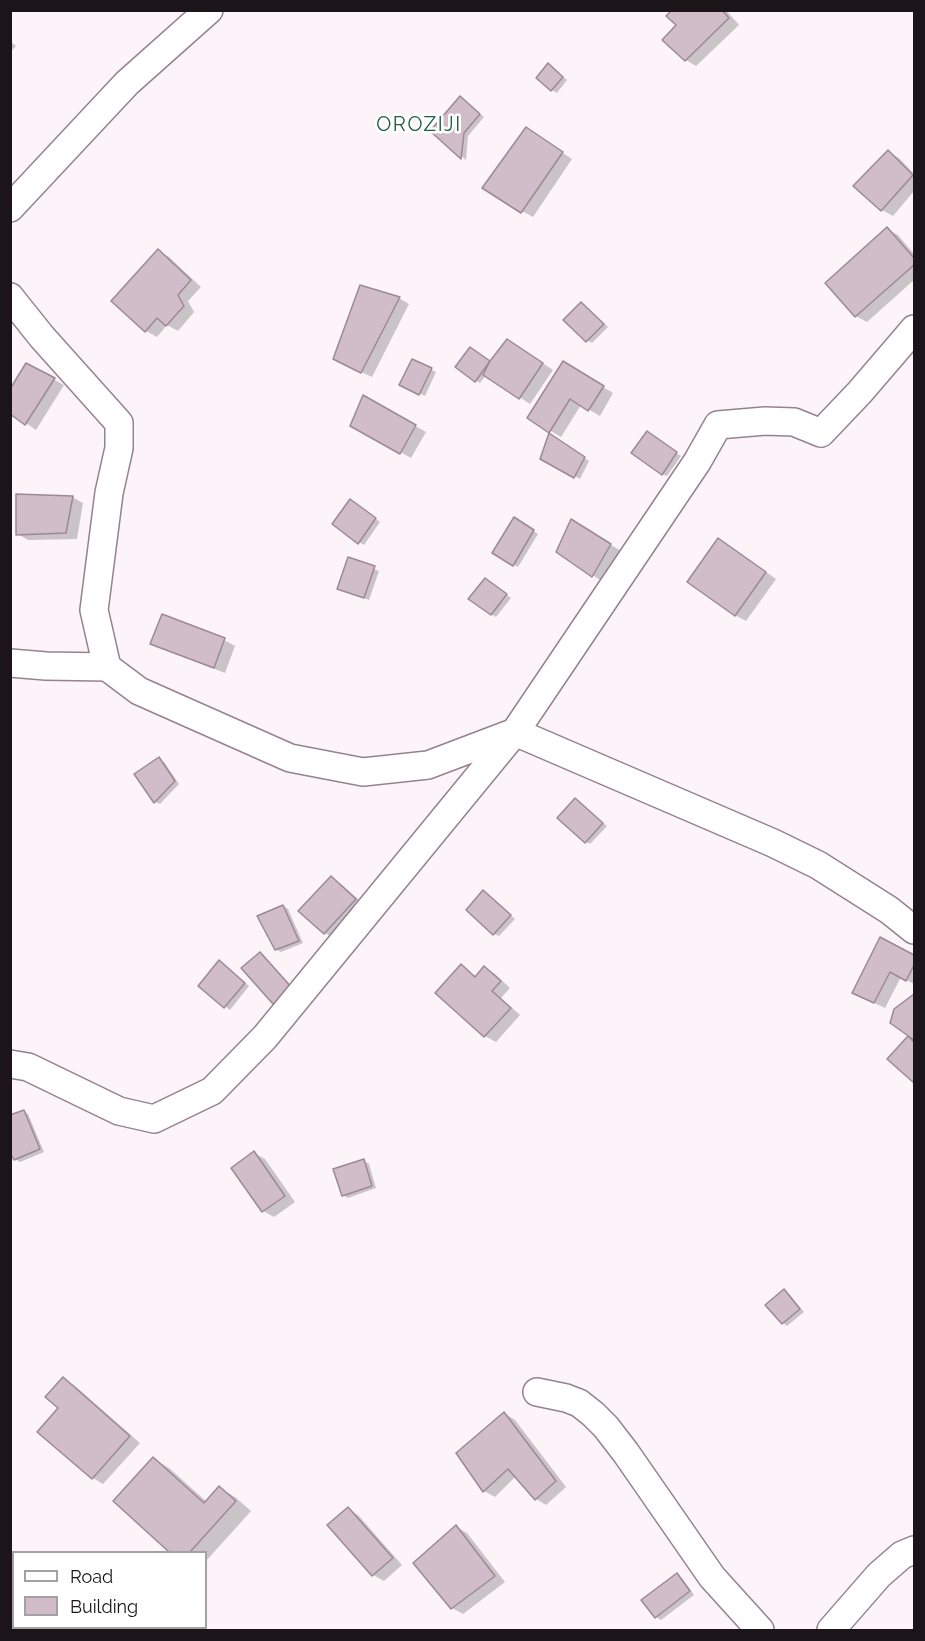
<!DOCTYPE html>
<html>
<head>
<meta charset="utf-8">
<style>
  body { margin:0 }
  #map { position:relative; width:925px; height:1641px; overflow:hidden; background:#fdf4f9; font-family:Raleway,sans-serif }
  canvas { display:block }
  .frame { position:absolute; inset:0; border:12px solid #1b1418; pointer-events:none }
  .legend { position:absolute; left:12px; top:1551px; width:195px; height:78px; box-sizing:border-box; background:#fff; border:2px solid #a4a1a3; margin:0; padding:8px 10px; list-style:none; font-size:18px; color:#1b1418 }
  .legend li { display:flex; align-items:center; gap:12px; height:30px }
  .legend b { width:30px; border:2px solid #a4a1a3 }
</style>
</head>
<body>
<div id="map">
<canvas width="925" height="1641"></canvas>
<div class="frame"></div>
<ul class="legend">
<li><b style="height:8px;background:#fff"></b>Road</li>
<li><b style="height:16px;background:#d1bdca"></b>Building</li>
</ul>
</div>
<script>
const ctx = document.querySelector('canvas').getContext('2d');
ctx.lineJoin = 'round';
function fillPath(path, color) { ctx.fillStyle = color; ctx.fill(path, 'evenodd'); }
const shape = rows => new Path2D(rows.map(r => 'M' + r).join(''));
function stroke(path, color, width, dash) { ctx.strokeStyle = color; ctx.lineWidth = width; ctx.lineCap = dash ? 'butt' : 'round'; ctx.setLineDash(dash || []); ctx.stroke(path); }
function label(font, color, halo, rows, align = 'center') {
  ctx.font = font + ' Raleway,sans-serif'; ctx.lineWidth = 5; ctx.setLineDash([]); ctx.textBaseline = 'middle'; ctx.strokeStyle = halo; ctx.fillStyle = color; for (const [text, x, y, turn = 0] of rows) {
    ctx.save(); ctx.translate(x, y); ctx.rotate((+turn || 0) * Math.PI / 180); ctx.textAlign = isNaN(turn) ? turn : align; if (halo) ctx.strokeText(text, 0, 0); ctx.fillText(text, 0, 0); ctx.restore();
  }
}
fillPath(shape([
  [674,10,726,10,739,25,696,66,686,60,679,25],
  [10,41,16,46,10,52],
  [553,68,567,80,557,93,552,90],
  [461,98,484,117,468,136,466,160,432,131],
  [536,135,572,159,533,217,522,211],
  [888,152,899,158,914,174,914,191,893,216,882,210,855,186],
  [887,229,898,235,914,254,914,280,867,322,856,316,827,283],
  [158,251,169,257,201,287,188,301,194,312,178,331,167,325,157,337,146,331,113,301],
  [399,298,409,304,372,377,346,365],
  [586,307,608,327,592,343,587,340],
  [518,347,553,370,530,404,486,375,480,383,475,380,475,352,490,362],
  [413,361,436,372,425,396,406,387],
  [564,363,613,393,600,416,581,405,561,437,529,418],
  [27,365,64,385,36,430,10,412],
  [364,397,426,432,411,458,352,425],
  [550,434,589,461,580,479,542,458],
  [652,436,681,456,667,476,662,474],
  [72,497,83,503,77,539,28,540,18,534],
  [355,504,380,522,364,545,359,542],
  [515,519,538,534,518,567,495,553],
  [582,527,621,551,603,582,558,552],
  [729,546,776,579,746,621,735,615],
  [349,559,379,571,369,600,339,588],
  [490,582,511,598,496,617,491,614],
  [163,616,224,640,235,646,225,673,163,649,152,643],
  [159,759,164,762,179,784,160,804,155,802],
  [576,800,607,826,590,844,585,841],
  [331,878,341,884,365,905,335,939,325,933],
  [488,895,515,919,499,936,494,934],
  [283,906,288,909,303,943,281,952,276,949],
  [880,939,914,957,914,984,901,977,885,1008,864,998],
  [261,954,265,957,296,991,279,1006,274,1003,243,968],
  [224,965,249,986,230,1010,200,986],
  [461,966,477,977,484,968,495,974,510,988,501,998,520,1015,496,1042,485,1036,437,993],
  [914,996,914,1081,889,1059,911,1036,896,1010],
  [23,1111,28,1114,44,1152,20,1162,15,1159],
  [254,1153,265,1159,295,1202,274,1217,263,1211,233,1168],
  [364,1161,369,1164,376,1188,348,1198,343,1195],
  [784,1291,789,1294,804,1312,787,1326,783,1323],
  [63,1379,74,1385,140,1443,103,1484,93,1478,60,1408],
  [504,1413,515,1420,566,1487,546,1505,536,1499,516,1476,495,1497,484,1491],
  [154,1459,169,1468,207,1502,220,1488,235,1497,251,1511,206,1561,206,1552,171,1552,115,1501],
  [348,1509,358,1515,402,1565,384,1581,373,1575],
  [456,1527,467,1533,505,1582,463,1614,452,1608],
  [677,1575,682,1578,694,1595,661,1620,656,1617]
]), '#0003');
const building = shape([
  [672,10,722,10,729,18,685,61,662,40,676,25,666,16,672,10],
  [548,63,563,77,551,91,536,78,548,63],
  [460,96,480,114,464,133,461,159,430,131,460,96],
  [526,127,563,152,521,213,482,188,526,127],
  [888,150,913,175,881,211,853,186,888,150],
  [887,227,914,258,914,265,855,317,825,283,887,227],
  [158,249,191,280,178,295,184,306,166,326,157,318,145,332,111,301,158,249],
  [360,285,400,297,361,373,333,359,360,285],
  [581,302,604,324,586,342,563,320,581,302],
  [507,339,543,363,519,399,483,375,490,361,507,339],
  [470,347,490,361,475,382,455,367,470,347],
  [412,359,432,368,419,395,399,385,412,359],
  [563,361,604,386,588,411,570,399,549,433,527,418,563,361],
  [26,363,55,378,25,425,10,414,10,389,26,363],
  [363,395,416,425,400,454,350,426,363,395],
  [647,431,677,452,662,475,631,453,647,431],
  [549,433,585,457,574,478,540,459,549,433],
  [16,494,73,496,66,533,16,535,16,494],
  [350,499,376,518,358,544,332,524,350,499],
  [514,517,534,530,513,566,492,553,514,517],
  [571,519,611,544,592,577,556,552,571,519],
  [718,538,766,572,735,616,687,582,718,538],
  [348,557,375,566,364,598,337,589,348,557],
  [485,578,507,594,491,615,468,599,485,578],
  [162,614,225,638,214,668,150,644,162,614],
  [159,757,175,781,154,803,134,774,159,757],
  [575,798,603,823,585,843,557,818,575,798],
  [331,876,356,899,324,934,298,911,331,876],
  [483,890,511,915,493,935,466,910,483,890],
  [283,905,299,941,275,950,257,916,283,905],
  [880,937,914,955,914,965,906,981,890,972,874,1003,852,993,880,937],
  [260,952,292,988,273,1004,241,968,260,952],
  [219,960,245,983,224,1008,198,986,219,960],
  [461,964,475,977,484,966,501,981,492,991,511,1008,484,1037,435,993,461,964],
  [914,994,914,1040,890,1023,894,1009,914,994],
  [908,1036,914,1042,914,1083,887,1059,908,1036],
  [24,1110,40,1149,14,1160,10,1153,10,1115,24,1110],
  [254,1151,285,1196,262,1212,231,1168,254,1151],
  [364,1159,372,1186,342,1196,333,1169,364,1159],
  [784,1289,800,1309,782,1324,765,1305,784,1289],
  [63,1377,130,1436,92,1479,37,1432,58,1408,45,1397,63,1377],
  [504,1412,556,1481,535,1500,508,1469,483,1492,456,1453,504,1412],
  [153,1457,204,1503,219,1486,236,1501,190,1552,169,1552,113,1501,153,1457],
  [348,1507,393,1558,372,1576,327,1525,348,1507],
  [456,1525,495,1576,451,1609,413,1563,456,1525],
  [677,1573,690,1591,655,1618,641,1600,677,1573]
]);
fillPath(building, '#d1bdca');
stroke(building, '#9c8995', 1.5);
const street = shape([
  [10,208,127,83,209,10],
  [10,297,42,337,119,423,119,448,109,493,94,610,107,667,139,691,290,758,363,772,428,765,515,732,697,462,718,425,765,421,794,422,821,433,860,392,914,329],
  [10,663,46,666,107,667],
  [10,1064,28,1067,119,1111,154,1119,212,1091,265,1037,515,732,773,843,818,865,889,910,914,930],
  [537,1392,566,1398,579,1403,593,1414,606,1427,626,1453,712,1577,760,1630],
  [831,1630,879,1575,902,1555,914,1550]
]);
stroke(street, '#95828e', 30);
stroke(street, '#fff', 27);
ctx.letterSpacing = '1.5px';
label('20px', '#205e41', '#fff', [
  ["OROZIJI",419,125]
]);
ctx.letterSpacing = '0px';
</script>
</body>
</html>
